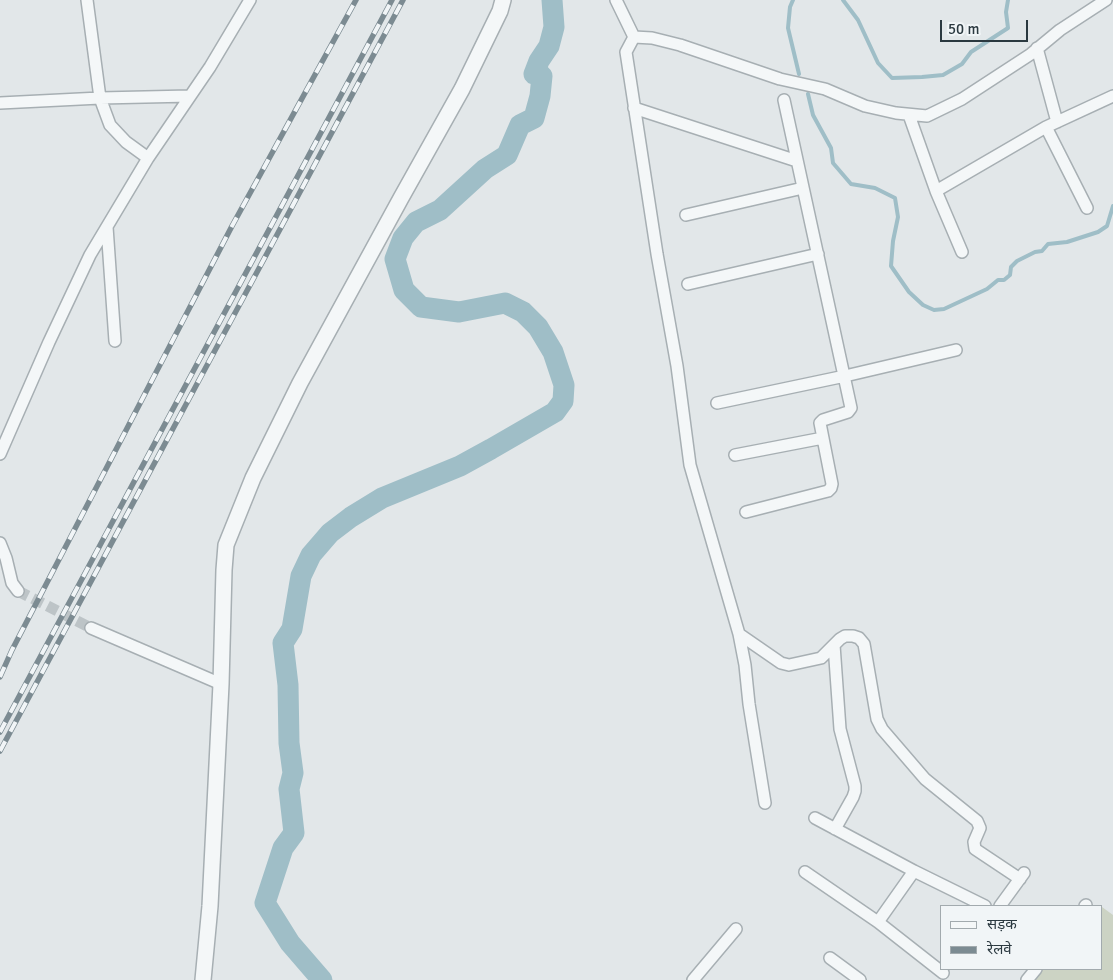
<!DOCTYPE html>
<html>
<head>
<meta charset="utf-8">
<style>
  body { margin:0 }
  #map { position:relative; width:1113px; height:980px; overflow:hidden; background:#e2e7e9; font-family:Signika,"Noto Sans Devanagari",sans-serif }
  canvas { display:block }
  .legend { position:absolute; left:940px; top:905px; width:162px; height:65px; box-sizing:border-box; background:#f1f5f7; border:1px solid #a2aaae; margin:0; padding:6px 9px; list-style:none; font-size:15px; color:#2b3940 }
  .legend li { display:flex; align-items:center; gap:10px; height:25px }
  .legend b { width:25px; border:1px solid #a2aaae }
  .scale { position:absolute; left:940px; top:20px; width:88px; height:22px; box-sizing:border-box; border:2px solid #2b3940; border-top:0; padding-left:6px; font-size:15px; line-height:18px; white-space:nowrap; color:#2b3940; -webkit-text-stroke:4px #f1f5f7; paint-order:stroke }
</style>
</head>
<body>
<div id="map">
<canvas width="1113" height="980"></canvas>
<ul class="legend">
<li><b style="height:6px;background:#f4f7f8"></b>सड़क</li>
<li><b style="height:6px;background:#7c8b92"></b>रेलवे</li>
</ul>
<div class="scale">50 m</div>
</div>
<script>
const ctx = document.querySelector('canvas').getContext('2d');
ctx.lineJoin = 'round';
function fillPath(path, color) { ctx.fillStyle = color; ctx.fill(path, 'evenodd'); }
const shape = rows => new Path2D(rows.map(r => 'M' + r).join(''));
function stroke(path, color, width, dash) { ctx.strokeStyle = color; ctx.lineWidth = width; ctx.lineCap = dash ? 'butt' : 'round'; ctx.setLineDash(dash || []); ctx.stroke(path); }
fillPath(shape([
  [1102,907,1113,915,1113,980,1030,980,1039,969,1102,969]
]), '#ccd3c4');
stroke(shape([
  [793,0,790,7,788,28,799,74],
  [843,0,858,20,878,63,892,78,922,77,943,75,962,64,971,52,1008,28,1006,12,1008,0],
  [808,94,813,115,831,148,833,163,851,184,875,188,895,198,898,217,893,241,891,266,909,292,923,305,934,310,944,309,987,289,998,280,1004,280,1010,275,1011,267,1017,261,1035,252,1042,251,1048,244,1067,242,1098,232,1107,226,1113,206]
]), '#9fbec7', 4);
stroke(shape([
  [322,980,290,943,265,903,283,848,294,833,289,789,293,773,289,743,288,685,283,643,292,629,301,576,311,555,330,533,351,517,382,498,460,466,491,449,555,412,563,401,564,385,553,352,538,327,523,312,505,303,459,312,421,307,404,290,395,259,403,238,416,222,440,210,485,169,507,155,520,125,534,118,540,96,542,76,534,74,539,61,549,46,554,27,552,0]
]), '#9fbec7', 21);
stroke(shape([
  [18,591,91,628]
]), '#bdc4c7', 11, [11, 5.5]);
const minor = shape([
  [87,0,100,98,110,125,126,142,148,158],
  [616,0,634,37],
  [1037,48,1057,122],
  [0,103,100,98,190,96],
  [634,108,797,161],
  [909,115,936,191,962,252],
  [1046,127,1087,208],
  [936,191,1046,127,1113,96],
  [686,215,803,188],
  [107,227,115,341],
  [688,284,818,254],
  [717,403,845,376,956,350],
  [0,454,49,342,90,255,148,158,210,67,250,0],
  [735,455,823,438],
  [746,512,828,491,831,488,832,484,820,423,823,420,848,412,851,408,784,100],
  [0,543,6,558,12,583,18,591],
  [91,628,221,684],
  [739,634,781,663,789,665,821,658,840,639,845,636,853,636,859,638,864,644,877,719,882,729,925,779,977,821,980,828,974,842,975,849,1020,879],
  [834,645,840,729,855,786,855,791,853,797,835,829],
  [765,803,749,704,745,665,739,634,690,465,677,366,657,254,626,52,634,37,652,38,680,45,780,79,825,89,865,106,896,113,927,116,962,99,1031,54,1060,30,1106,0],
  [815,818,914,871],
  [805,872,878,922,943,973],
  [1000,906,1024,873],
  [1085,906,1086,905],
  [878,922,914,871,985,906],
  [830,958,860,980],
  [693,980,736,929],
  [1027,980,1036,969]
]);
const tertiary = shape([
  [203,980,210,906,221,684,224,570,226,545,253,478,300,383,401,198,462,89,500,11,503,0]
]);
stroke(minor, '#a7afb3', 14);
stroke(tertiary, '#a7afb3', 18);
stroke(minor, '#f4f7f8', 11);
stroke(tertiary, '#f4f7f8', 15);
const rail = shape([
  [0,677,12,650,232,226,356,0],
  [0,732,392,0],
  [0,751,403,0]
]);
stroke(rail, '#7c8b92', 5.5);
stroke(rail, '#f1f5f7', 4, [11]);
</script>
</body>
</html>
